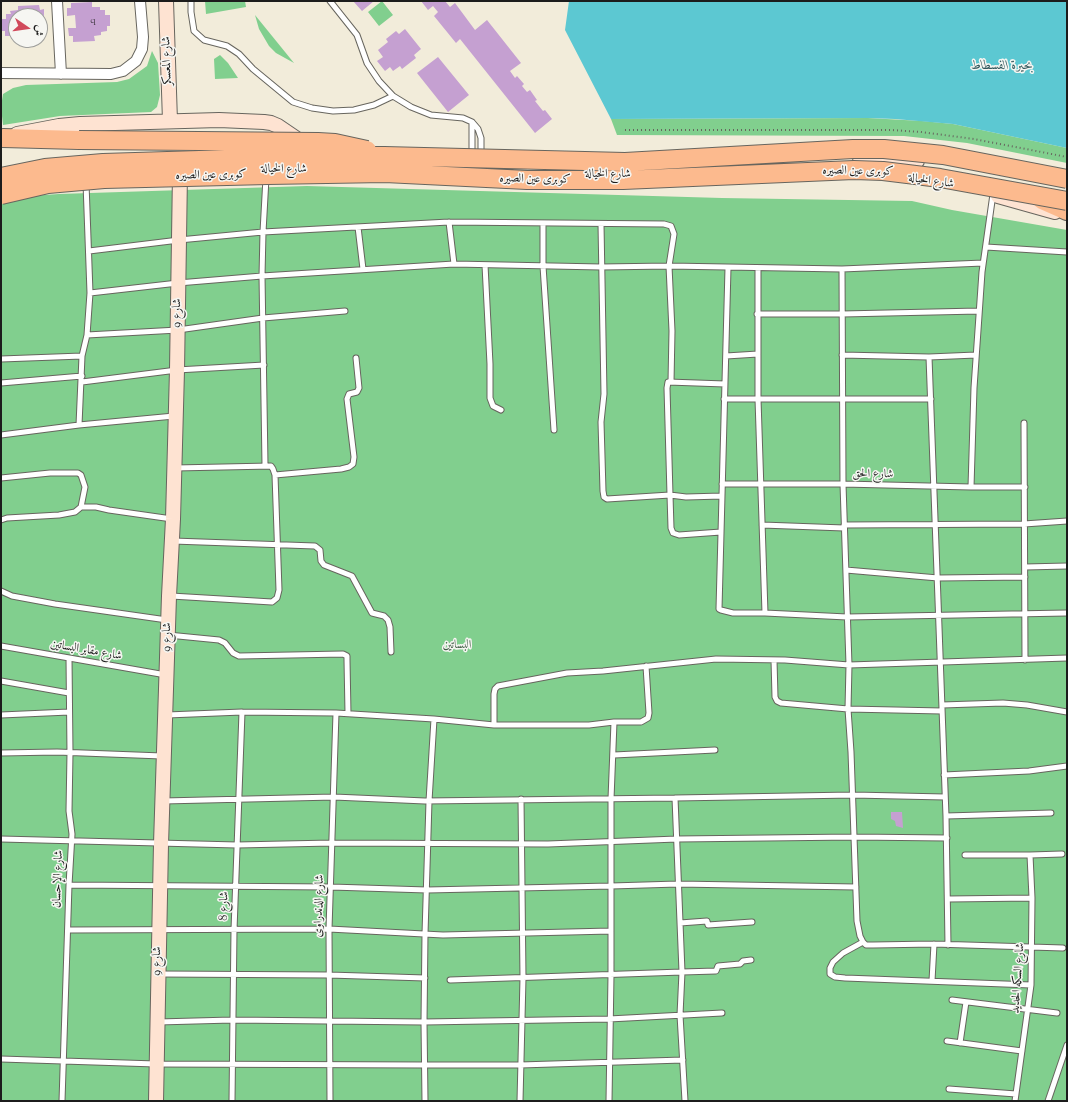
<!DOCTYPE html>
<html>
<head>
<meta charset="utf-8">
<style>
  body { margin:0 }
  #map { position:relative; width:1068px; height:1102px; overflow:hidden; background:#f2ecda; font-family:"Sorts Mill Goudy",Amiri,serif }
  canvas { display:block }
  .frame { position:absolute; inset:0; border:2px solid #1c1c1c; pointer-events:none }
  .north { position:absolute; left:8px; top:8px; width:40px; height:40px; box-sizing:border-box; background:#f6f6f2; border:1px solid #9f9f9c; border-radius:50%; rotate:103deg; font-size:11px; font-weight:700; line-height:16px; text-align:center; color:#1c1c1c }
  .north::after { content:''; display:block; margin:auto; width:14px; height:18px; background:#d1495b; clip-path:polygon(50% 0,100% 100%,50% 72%,0 100%) }
</style>
</head>
<body>
<div id="map">
<canvas width="1068" height="1102"></canvas>
<div class="frame"></div>
<div class="north">ش</div>
</div>
<script>
const ctx = document.querySelector('canvas').getContext('2d');
ctx.lineJoin = 'round';
function fillPath(path, color) { ctx.fillStyle = color; ctx.fill(path, 'evenodd'); }
const shape = rows => new Path2D(rows.map(r => 'M' + r).join(''));
function stroke(path, color, width, dash) { ctx.strokeStyle = color; ctx.lineWidth = width; ctx.lineCap = dash ? 'butt' : 'round'; ctx.setLineDash(dash || []); ctx.stroke(path); }
function label(font, color, halo, rows, align = 'center') {
  ctx.font = font + ' "Sorts Mill Goudy",Amiri,serif'; ctx.lineWidth = 3; ctx.setLineDash([]); ctx.textBaseline = 'middle'; ctx.strokeStyle = halo; ctx.fillStyle = color; for (const [text, x, y, turn = 0] of rows) {
    ctx.save(); ctx.translate(x, y); ctx.rotate((+turn || 0) * Math.PI / 180); ctx.textAlign = isNaN(turn) ? turn : align; if (halo) ctx.strokeText(text, 0, 0); ctx.fillText(text, 0, 0); ctx.restore();
  }
}
fillPath(shape([
  [205,1,245,1,246,7,206,14],
  [382,1,393,15,379,26,368,12],
  [255,15,294,63,276,53,269,46,259,29],
  [152,51,158,63,160,95,157,107,151,112,60,116,3,125,1,107,3,94,13,88,26,85,117,82,129,79,147,66],
  [220,55,228,63,238,78,215,79,214,59],
  [868,118,922,121,953,124,1067,148,1067,163,967,143,904,136,617,135,611,119],
  [307,186,722,198,912,201,952,210,1067,230,1067,1101,1,1101,1,198,59,194]
]), '#81cf8e');
fillPath(shape([
  [569,1,1067,1,1067,148,953,124,895,119,868,118,611,119,565,30]
]), '#5cc8d2');
fillPath(shape([
  [353,1,374,1,362,11],
  [421,1,445,1,450,7,455,3,475,30,487,20,521,63,510,71,515,78,517,76,524,84,522,86,527,92,530,90,537,100,535,101,543,111,545,110,552,119,535,133,460,39,456,43,434,16,438,12,433,6,428,10],
  [92,2,92,7,100,7,100,10,105,10,105,15,110,15,110,26,107,26,107,31,101,32,101,35,94,36,95,41,73,42,73,36,69,36,68,28,76,28,75,15,67,16,67,8,71,8,71,3],
  [39,5,40,10,44,9,44,17,16,16,16,39,11,39,11,36,5,36,5,31,2,31,1,19,6,19,6,14,11,14,10,11,18,10,18,6],
  [405,29,421,49,414,55,416,58,402,69,400,66,393,71,390,67,385,71,377,61,383,57,378,50,388,42,386,39,396,31,399,34],
  [18,40,40,40,40,43,19,44],
  [438,57,469,95,448,112,417,73],
  [891,812,902,812,903,828,896,826,895,821,891,819]
]), '#c5a0d1');
const lane = shape([
  [191,1,191,12,194,31,204,40,227,46,239,54,253,69,293,102,312,108,333,111,354,110,374,105,393,96],
  [330,1,357,35,367,63,379,81,393,96,411,107,431,115,463,118,472,122,478,129,481,138,481,153],
  [472,153,472,122],
  [86,183,90,293,87,335],
  [449,222,454,264],
  [543,224,543,266,554,430],
  [601,224,604,394,601,422,603,491,604,497,607,499,670,495,671,528,673,533,679,535,721,532],
  [358,227,363,269],
  [986,247,1067,252],
  [89,251,179,240,263,232,449,222,664,224,671,226,674,234,669,266,672,331,671,382],
  [485,265,490,364,490,398,493,406,501,410],
  [728,268,719,609,721,610,733,613,765,613],
  [758,268,758,399,765,613,847,617,1067,613],
  [842,269,843,484,849,665,848,709,851,752,857,921,860,936,863,942,866,945,873,945,934,944,1063,948],
  [90,293,178,283,262,276,454,264,601,267,669,266,842,269,983,263],
  [757,314,842,314,979,311],
  [842,355,929,357,976,355],
  [726,356,758,354],
  [929,357,946,816,948,945],
  [1,359,82,356],
  [82,382,177,370,264,365],
  [1,383,82,376],
  [724,399,931,399],
  [174,416,79,425,82,356,87,335,178,330,263,318,345,311],
  [1024,423,1025,660],
  [1,435,79,425],
  [265,465,262,276,263,232,266,178],
  [275,475,341,469,349,467,353,464,354,457,347,399,349,394,357,392,359,388,356,358],
  [1,478,50,473,78,473,81,475,85,487,81,507,96,507,109,510,172,519],
  [722,484,843,484,971,487,1025,487],
  [971,487,974,388,982,272,993,194],
  [722,496,686,497,670,495,667,388,668,382,725,384],
  [1,520,7,518,59,515,75,512,81,507],
  [762,525,844,528],
  [844,525,1024,524,1067,521],
  [173,541,315,546,320,550,321,561,324,565,352,576,372,613,384,616,388,620,390,627,391,652],
  [1025,567,1067,566],
  [846,570,938,578,1025,577],
  [1,591,12,596,55,604,167,620],
  [171,596,272,602,277,598,279,590,275,475,273,469,271,466,175,468],
  [168,635,219,640,225,643,233,653,239,656,343,654,347,656,347,660,348,713],
  [1,646,166,675],
  [774,660,775,697,777,701,781,703,848,709,942,711],
  [1,681,69,693],
  [942,705,1003,703,1027,705,1067,712],
  [1,715,69,712],
  [167,715,242,712,336,713,434,719,429,801,425,934,424,1022,425,1101],
  [434,719,494,725,589,725,614,722,641,722,648,718,649,713,646,666],
  [494,725,494,694,495,689,498,686,567,673,603,671,716,659,785,660,849,665,1067,658],
  [1,753,57,752,162,756],
  [614,755,715,750],
  [944,775,1029,771,1067,766],
  [675,798,853,795,945,797],
  [163,801,334,797,425,801,675,798,682,972,680,1015,685,1101],
  [946,816,1051,813],
  [1,839,237,845,332,843,548,844,677,839,854,837,947,838],
  [965,855,1030,855,1062,854],
  [69,885,331,887,427,890,611,886,678,884,856,887],
  [948,899,1032,898],
  [680,923,707,921,708,925,752,922],
  [68,930,329,929,443,935,611,931],
  [863,942,843,953,833,962,830,968,830,974,835,977,845,978,1031,985],
  [160,974,329,975,425,978],
  [450,980,682,972,716,971,718,966,740,964,743,961,751,960],
  [932,981,934,944],
  [952,1000,1057,1013],
  [158,1022,232,1020,424,1022,609,1019,722,1013],
  [947,1041,1022,1051],
  [960,1043,966,1002],
  [1,1059,156,1064,425,1065,520,1065,683,1060],
  [949,1089,1016,1094],
  [62,1101,69,885,72,834,69,811,70,753,69,658],
  [232,1101,234,930,242,712],
  [330,1101,329,929,336,713],
  [520,1101,523,978,521,799],
  [609,1101,611,975,611,799,614,722],
  [1015,1101,1031,985,1032,898,1030,855],
  [1048,1101,1067,1045]
]);
const street = shape([
  [57,1,61,74],
  [1,73,111,74,123,71,136,61,142,49,143,37,140,1]
]);
const secondary = shape([
  [166,1,170,121],
  [17,134,59,126,80,124,219,120,264,122,271,123,278,126,303,143],
  [860,158,917,161],
  [998,196,1055,212],
  [156,1101,161,844,169,596,173,519,177,370,180,173]
]);
const highway = shape([
  [3,138,79,140],
  [1042,200,1067,211]
]);
stroke(lane, '#67655e', 7);
stroke(street, '#67655e', 12);
stroke(secondary, '#67655e', 16);
stroke(highway, '#67655e', 20);
stroke(shape([
  [625,130,892,130,921,132,974,139,1067,157]
]), '#67655e', 2, [1, 3]);
stroke(lane, '#fff', 5);
stroke(street, '#fff', 10);
stroke(secondary, '#fee3d2', 14);
stroke(highway, '#fcba8e', 18);
const highwayBridge = shape([
  [79,140,318,142,335,143,367,150],
  [1,177,45,168,103,163,329,156,384,156,625,162,853,149,884,149,943,155,1067,179],
  [1,195,48,184,104,179,268,175,385,173,527,180,623,180,854,170,883,171,940,178,1067,201]
]);
stroke(highwayBridge, '#67655e', 20, []);
stroke(highwayBridge, '#fcba8e', 18);
label('10px', '#463d49', null, [
  ["q",93,21]
]);
label('12px', '#1c1c1c', '#f6f6f2', [
  ["شارع المعسكر",168,61,-92],
  ["شارع الخيالة",284,170],
  ["كوبرى عين الصيره",858,172,1],
  ["شارع الخيالة",608,175],
  ["كوبرى عين الصيره",211,176,-1],
  ["كوبرى عين الصيره",535,180,1],
  ["شارع الخيالة",931,182,8],
  ["شارع 9",178,313,-89],
  ["شارع الحق",873,475,1],
  ["شارع 9",168,637,-89],
  ["شارع مقابر البساتين",86,651,10],
  ["شارع الإحسان",59,879,-88],
  ["شارع 8",225,906,-88],
  ["شارع الدندراوى",320,906,-88],
  ["شارع 9",158,961,-89],
  ["شارع السكه الحديد",1019,978,-86]
]);
label('12px', '#3f5b44', '#f6f6f2', [
  ["البساتين",457,646]
]);
label('italic 13px', '#32585c', '#f6f6f2', [
  ["بحيرة الفسطاط",1002,67]
]);
</script>
</body>
</html>
